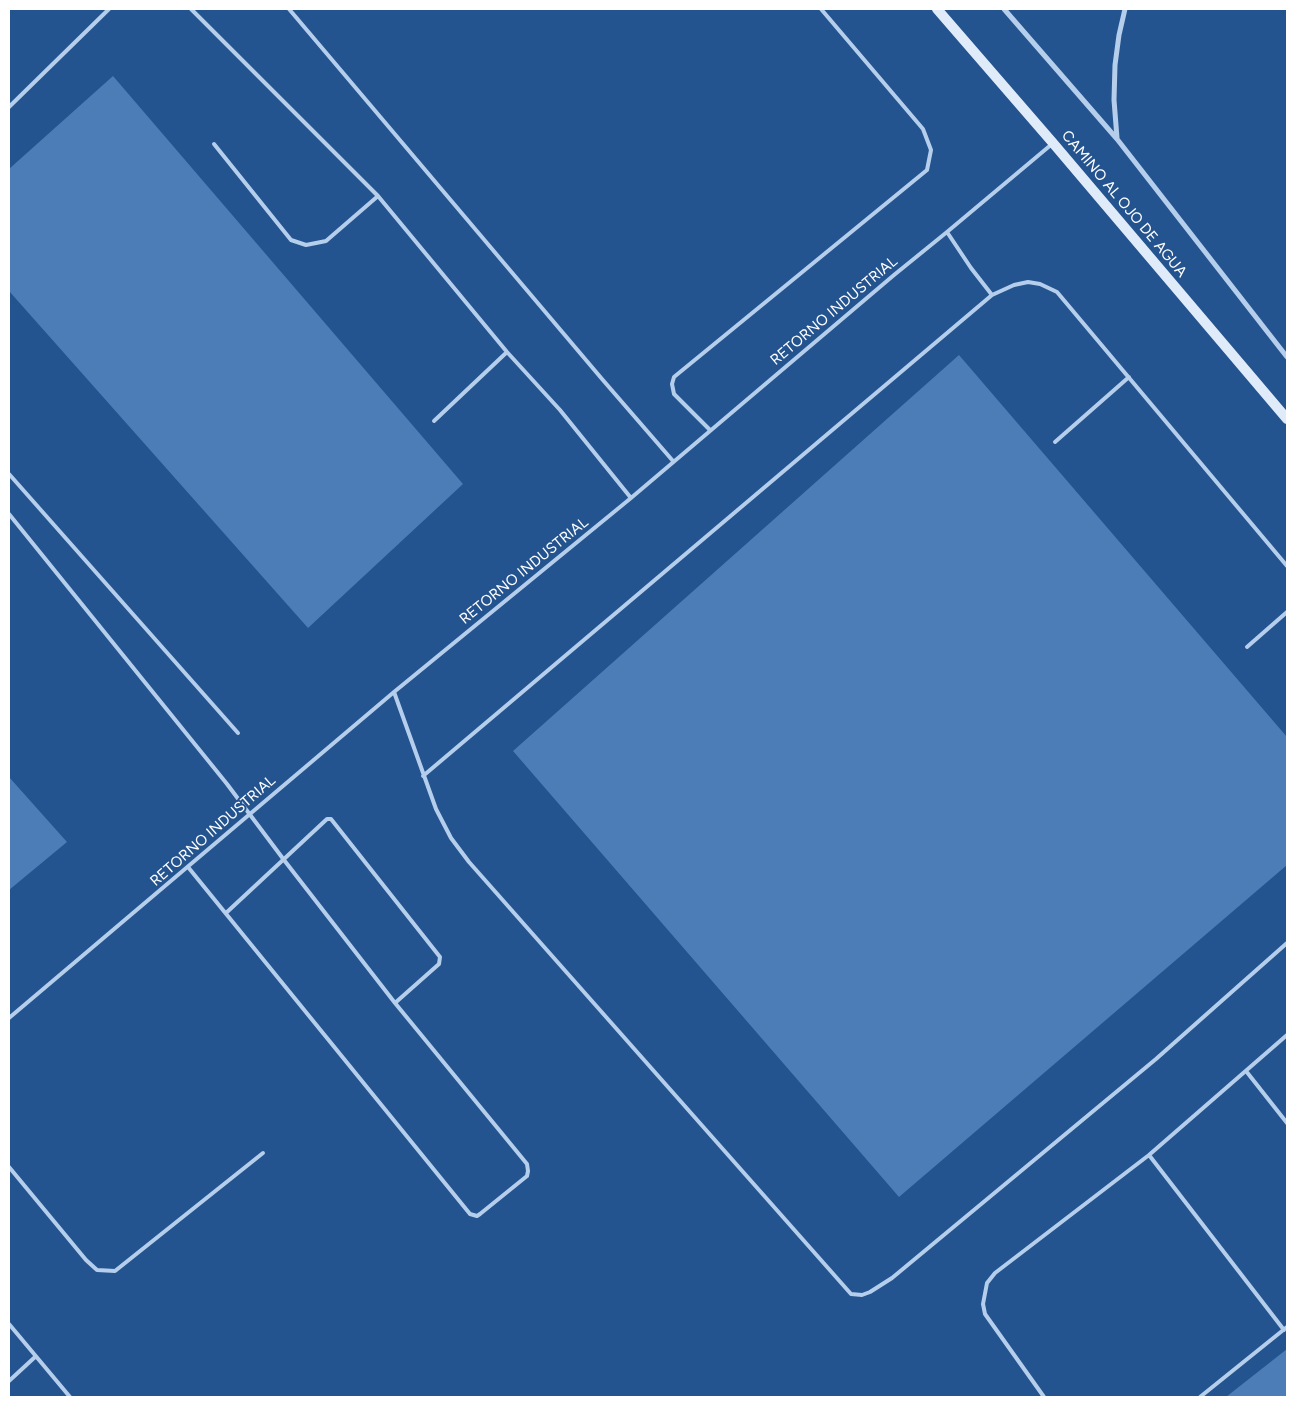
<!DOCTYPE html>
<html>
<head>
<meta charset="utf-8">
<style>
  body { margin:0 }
  #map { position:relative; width:1296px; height:1406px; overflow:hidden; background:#24548f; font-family:Figtree,sans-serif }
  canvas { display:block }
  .frame { position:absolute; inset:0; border:10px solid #fff; pointer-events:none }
</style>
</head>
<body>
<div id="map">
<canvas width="1296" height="1406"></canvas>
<div class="frame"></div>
</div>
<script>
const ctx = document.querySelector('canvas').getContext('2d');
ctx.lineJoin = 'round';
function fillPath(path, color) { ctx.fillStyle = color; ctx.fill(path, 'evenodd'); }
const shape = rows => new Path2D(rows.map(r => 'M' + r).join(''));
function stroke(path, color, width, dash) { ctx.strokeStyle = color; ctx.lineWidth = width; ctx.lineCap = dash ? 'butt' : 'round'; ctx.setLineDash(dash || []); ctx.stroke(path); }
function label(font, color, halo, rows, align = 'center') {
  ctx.font = font + ' Figtree,sans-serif'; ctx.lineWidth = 4; ctx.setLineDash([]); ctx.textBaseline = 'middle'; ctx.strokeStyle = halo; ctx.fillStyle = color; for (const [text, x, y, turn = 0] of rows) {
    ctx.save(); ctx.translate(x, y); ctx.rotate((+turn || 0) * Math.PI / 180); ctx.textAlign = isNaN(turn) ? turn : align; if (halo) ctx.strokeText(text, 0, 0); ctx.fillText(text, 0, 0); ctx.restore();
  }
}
fillPath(shape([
  [113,76,463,484,308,628,9,291,9,169],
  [959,355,1287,737,1287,865,899,1197,513,751],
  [9,777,67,842,9,890],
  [1287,1349,1287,1397,1226,1397]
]), '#4c7db6');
stroke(shape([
  [191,9,378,196,507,352,560,410,631,498],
  [289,9,602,379,673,461],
  [9,107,109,9],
  [214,144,291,240,306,245,326,241,378,196],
  [947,232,971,268,992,295],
  [434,421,507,352],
  [710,430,674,394,672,384,674,377,927,170,931,150,923,129,821,9],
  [1055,442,1129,377],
  [9,474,238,733],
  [9,514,227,784,284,860,395,1003,527,1164,528,1171,527,1176,480,1214,477,1216,470,1214,188,867],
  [1247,647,1287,612],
  [394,692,436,809,451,838,469,862,851,1294,862,1295,870,1292,892,1278,1156,1059,1287,943],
  [423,776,992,295,1014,285,1028,282,1040,284,1057,292,1287,566],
  [226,913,327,819,331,819,440,957,439,964,395,1003],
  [9,1018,394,692,631,498,894,275,947,232,1052,144],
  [1246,1071,1287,1123],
  [1149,1155,1284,1330],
  [9,1167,86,1260,97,1270,115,1271,263,1153],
  [9,1324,70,1397],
  [9,1381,35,1357],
  [1044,1397,985,1314,983,1304,987,1283,995,1273,1149,1155,1287,1035],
  [1200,1397,1287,1327]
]), '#b5ceec', 4);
stroke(shape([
  [1004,9,1117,139,1287,357],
  [1117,138,1114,100,1115,65,1119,35,1125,9]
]), '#b5ceec', 5);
stroke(shape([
  [937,9,1053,143,1287,419]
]), '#e0ebf9', 10);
label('15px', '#fff', '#24548f', [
  ["CAMINO AL OJO DE AGUA",1124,204,50],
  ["RETORNO INDUSTRIAL",834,311,-40],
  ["RETORNO INDUSTRIAL",524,571,-39],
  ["RETORNO INDUSTRIAL",213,831,-41]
]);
</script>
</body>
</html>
